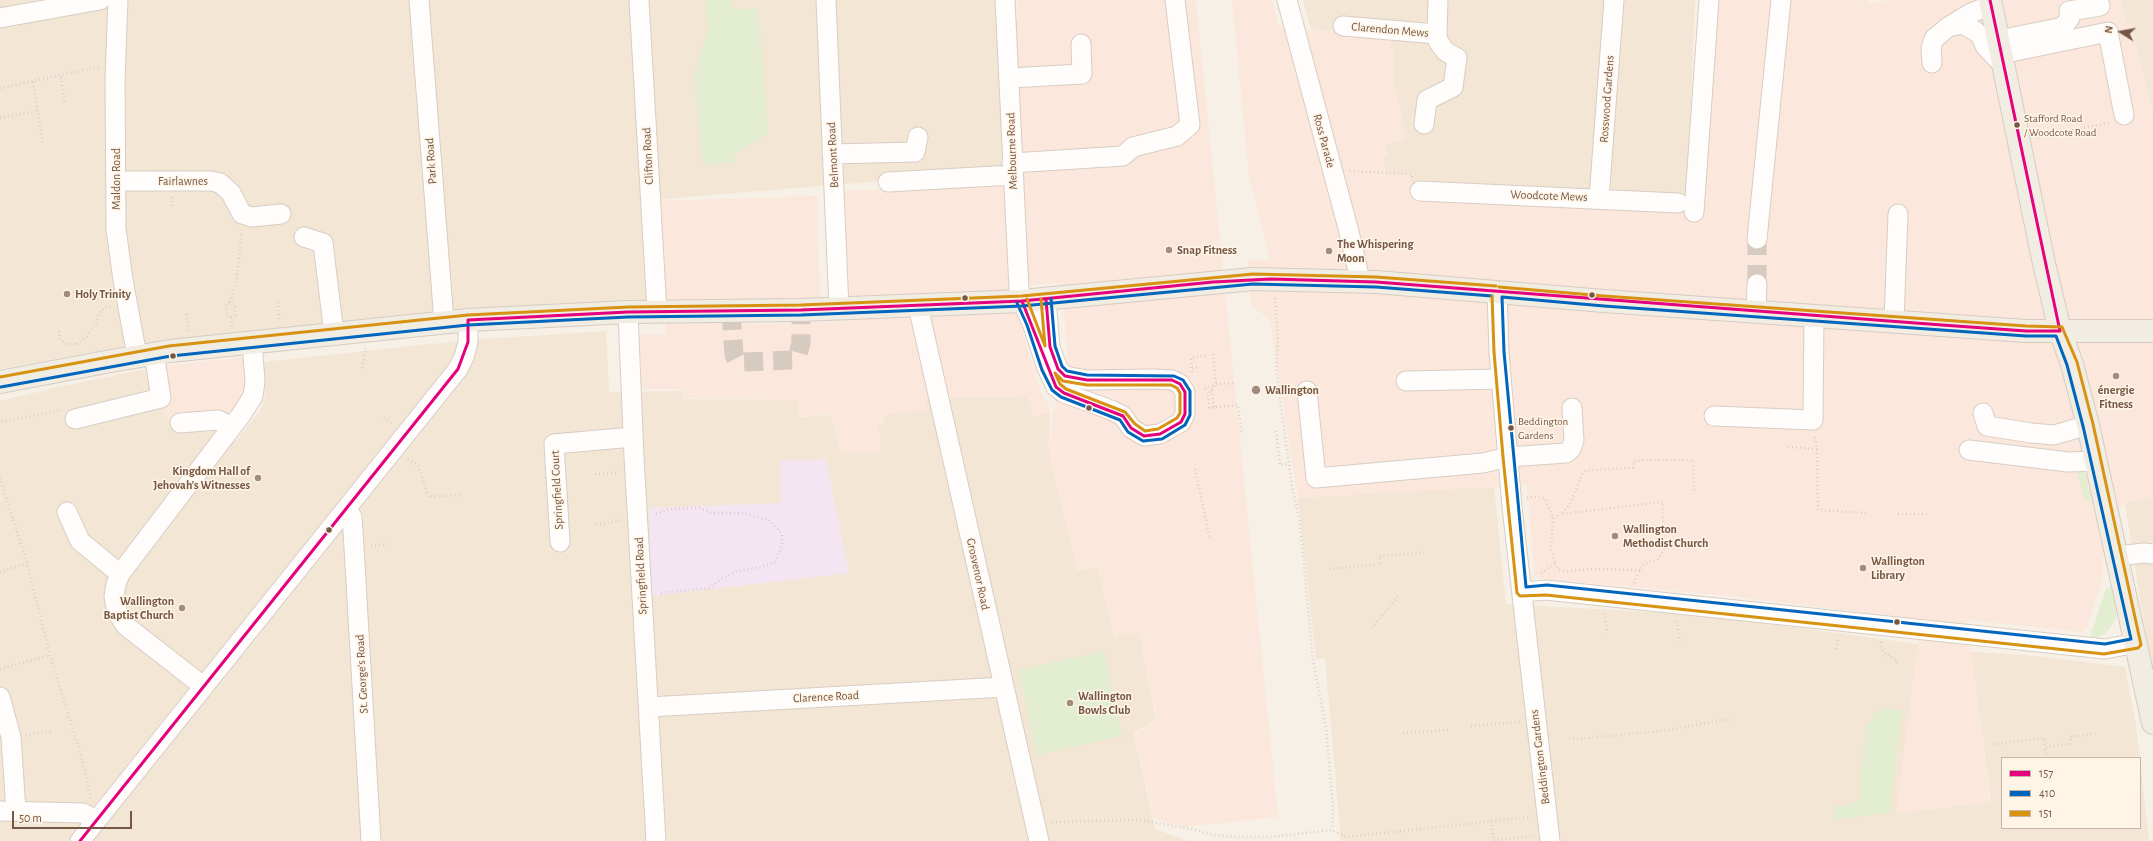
<!DOCTYPE html>
<html>
<head>
<meta charset="utf-8">
<style>
  body { margin:0 }
  #map { position:relative; width:2153px; height:841px; overflow:hidden; background:#f7f0e6; font-family:"Alegreya Sans",sans-serif }
  canvas { display:block }
  .legend { position:absolute; left:2001px; top:757px; width:140px; height:72px; box-sizing:border-box; background:#fff5e7; border:1px solid #c8b5a6; margin:0; padding:5px 7px; list-style:none; font-size:12px; color:#765645 }
  .legend li { display:flex; align-items:center; gap:8px; height:20px }
  .legend b { width:20px; border:1px solid #c8b5a6 }
  .north { position:absolute; left:2101px; top:12px; width:40px; height:40px; -webkit-text-stroke:3px #fff5e7; paint-order:stroke; rotate:281deg; font-size:11px; font-weight:700; line-height:16px; text-align:center; color:#765645 }
  .north::after { content:''; display:block; margin:auto; width:14px; height:18px; background:#765645; clip-path:polygon(50% 0,100% 100%,50% 72%,0 100%) }
  .scale { position:absolute; left:12px; top:811px; width:120px; height:18px; box-sizing:border-box; border:2px solid #765645; border-top:0; padding-left:5px; font-size:12px; line-height:14px; white-space:nowrap; color:#765645; -webkit-text-stroke:3px #fff5e7; paint-order:stroke }
</style>
</head>
<body>
<div id="map">
<canvas width="2153" height="841"></canvas>
<ul class="legend">
<li><b style="height:5px;background:#e5007d"></b>157</li>
<li><b style="height:5px;background:#0065bd"></b>410</li>
<li><b style="height:5px;background:#d79211"></b>151</li>
</ul>
<div class="north">N</div>
<div class="scale">50 m</div>
</div>
<script>
const ctx = document.querySelector('canvas').getContext('2d');
ctx.lineJoin = 'round';
function fillPath(path, color) { ctx.fillStyle = color; ctx.fill(path, 'evenodd'); }
const shape = rows => new Path2D(rows.map(r => 'M' + r).join(''));
function stroke(path, color, width, dash) { ctx.strokeStyle = color; ctx.lineWidth = width; ctx.lineCap = dash ? 'butt' : 'round'; ctx.setLineDash(dash || []); ctx.stroke(path); }
function label(font, color, halo, rows, align = 'center') {
  ctx.font = font + ' "Alegreya Sans",sans-serif'; ctx.lineWidth = 3; ctx.setLineDash([]); ctx.textBaseline = 'middle'; ctx.strokeStyle = halo; ctx.fillStyle = color; for (const [text, x, y, turn = 0] of rows) {
    ctx.save(); ctx.translate(x, y); ctx.rotate((+turn || 0) * Math.PI / 180); ctx.textAlign = isNaN(turn) ? turn : align; if (halo) ctx.strokeText(text, 0, 0); ctx.fillText(text, 0, 0); ctx.restore();
  }
}
fillPath(shape([
  [0,0,994,0,996,20,1157,13,1003,149,1003,171,651,200,657,311,225,333,122,347,0,369],
  [1303,0,1695,0,1687,210,1415,199,1386,173,1382,156,1385,144,1403,141,1404,128,1393,82,1394,53,1390,48,1391,37,1311,29],
  [2121,0,2153,0,2153,116,2131,23,2126,24],
  [606,331,609,392,682,391,683,399,797,400,798,417,831,415,841,453,878,426,883,425,883,414,927,410,925,398,1027,397,1033,416,1050,412,1049,453,1077,570,1098,566,1114,637,1139,631,1156,720,1134,733,1155,829,1188,841,0,841,0,501,2,501,0,494,0,401,67,385,157,367,167,416,177,430,214,425,237,440,261,409,265,396,262,362,469,340],
  [1494,486,1506,604,1704,615,1918,644,1897,813,1991,802,1971,652,2025,655,2125,667,2135,719,2140,758,2002,758,2002,828,2140,828,2140,760,2149,841,1341,841,1325,658,1316,659,1298,498],
  [2153,498,2153,679,2125,503]
]), '#f3e6d5');
fillPath(shape([
  [1017,0,1196,0,1278,817,1186,827,1154,818,1135,734,1157,720,1139,632,1114,636,1098,565,1077,569,1049,453,1053,412,1068,367,1062,283,1026,285,1018,163],
  [1232,0,1272,0,1279,27,1391,37,1390,48,1394,53,1393,82,1404,128,1404,141,1385,144,1388,155,1382,157,1386,173,1410,175,1415,199,1687,210,1701,0,1865,0,1869,3,1891,0,2121,0,2126,24,2131,23,2153,116,2153,498,2125,503,2098,529,2104,555,2102,579,2087,627,2083,632,1967,620,1990,802,1896,813,1918,644,1917,619,1729,596,1535,578,1527,485,1298,498,1270,320,1251,305,1248,260,1270,259,1249,176],
  [1007,183,1022,331,1041,393,1045,397,1050,412,1033,417,1027,397,926,398,928,410,882,415,883,426,878,426,882,452,841,453,832,414,798,416,797,400,724,398,724,333,724,398,684,398,682,389,643,389,639,335,666,335,658,201,817,196,820,297,723,302,723,325,841,322,838,191],
  [252,356,251,392,231,422,176,426,167,416,157,367]
]), '#fbe7db');
fillPath(shape([
  [826,459,849,573,652,596,649,508,781,503,780,461]
]), '#f3e5f1');
fillPath(shape([
  [706,0,731,0,732,10,758,8,768,133,734,154,735,162,703,165,694,76,708,31],
  [2076,470,2085,471,2091,500,2085,501],
  [2111,587,2117,611,2115,621,2105,634,2097,637,2090,637,2106,588],
  [1104,651,1122,736,1037,755,1019,670],
  [1879,708,1902,710,1889,813,1834,820,1835,806,1843,807,1859,801,1866,726,1873,718,1874,712,1878,712]
]), '#e2eecf');
stroke(shape([
  [1757,284,1757,239],
  [731,311,734,355,737,361,744,362,793,360,798,354,801,343,801,310]
]), '#d7cabe', 19, [19, 10]);
const minor = shape([
  [118,0,115,80,116,229,123,280,137,356],
  [419,0,444,322],
  [639,0,657,311],
  [826,0,839,309],
  [1005,0,1019,289,1022,301,1032,323,1047,368,1056,387,1064,393,1111,410,1123,416,1131,428,1144,436,1160,434,1181,422,1185,414,1185,392,1180,384,1172,380,1153,379,1087,380,1065,376,1058,369,1050,347,1046,299],
  [1287,0,1348,228,1358,271,1359,282],
  [0,18,100,0],
  [1343,26,1437,34],
  [1948,27,1963,24,1975,31,1981,36,1985,46,2004,66],
  [1999,40,2063,27,2070,18,2069,11,2100,6,2098,0],
  [2001,54,2108,32,2124,115],
  [1932,63,1931,48,1934,39,1948,27,1969,14,1991,5],
  [1009,78,1082,74,1081,44],
  [1424,124,1427,100,1453,87,1457,58,1445,51,1438,41,1437,34,1438,0],
  [832,154,915,152,918,137],
  [1012,163,1123,156,1133,147,1177,136,1190,125,1175,0],
  [116,181,211,181,220,183,231,193,242,214,252,217,281,214],
  [888,182,1013,175],
  [1420,191,1678,203],
  [1599,198,1614,0],
  [1694,212,1709,0],
  [304,237,323,243,334,334],
  [1757,239,1781,0],
  [1497,291,1499,352,1512,507,1550,841],
  [918,306,1039,841],
  [1756,311,1757,284],
  [628,312,634,457,656,841],
  [1894,321,1898,214],
  [1406,381,1501,379],
  [1307,391,1316,478,1483,463,1508,457,1566,453,1571,449,1574,440,1572,408],
  [1983,413,1987,426,2031,433,2054,435,2088,425],
  [1714,416,1813,420,1814,316],
  [75,419,161,398,154,353],
  [180,423,218,420,232,427],
  [1969,450,2068,462,2096,461],
  [346,509,352,517,354,547,371,841],
  [67,512,80,541,120,574],
  [560,542,554,444,633,437],
  [2118,556,2144,553,2153,554],
  [1522,592,1546,590,2105,649,2137,643],
  [203,686,126,626,117,612,114,597,116,584,120,574,241,415,253,396,255,381,252,343],
  [0,697,11,737,16,811],
  [649,707,1004,687],
  [0,811,83,813,95,820],
  [80,841,458,369,464,357,468,342,468,320]
]);
const major = shape([
  [1990,0,2043,259,2060,331,2072,364,2088,425,2153,723],
  [0,382,111,361,170,351,468,320,628,312,801,310,1022,301,1253,279,1376,282,1604,301,2026,331,2153,331]
]);
stroke(minor, '#d8cdc4', 21);
stroke(major, '#d6cbc3', 24);
stroke(shape([
  [61,77,65,103],
  [33,82,43,145],
  [0,88,99,67],
  [0,118,37,111],
  [2037,137,2109,123],
  [1350,171,1412,174,1412,177],
  [172,197,172,208],
  [1275,298,1278,339,1276,369,1292,486,1300,523,1313,660,1326,728,1333,807,1332,830],
  [230,302,236,283,242,232],
  [278,302,279,322],
  [186,314,189,331],
  [231,317,235,315,235,307,230,302,226,306,227,316,231,317,232,327],
  [59,331,60,340,68,344,77,344],
  [77,344,87,336,96,323,101,310,111,306],
  [1213,354,1216,384,1208,394,1209,408,1238,405,1242,435],
  [362,368,366,348],
  [1192,368,1198,367],
  [1192,372,1191,358,1207,355],
  [1205,389,1216,384,1236,383],
  [1212,390,1214,408],
  [384,418,393,424],
  [2,422,61,410],
  [1276,431,1280,465,1289,464],
  [1788,447,1817,449,1815,436],
  [1817,449,1818,510,1866,513],
  [408,459,419,466,428,497,460,495],
  [1195,469,1210,539],
  [595,474,618,473],
  [0,478,27,563,50,655,82,759,91,799],
  [1527,498,1538,496,1545,499,1553,518,1561,514],
  [656,514,669,509,700,508,711,513,743,513,769,520,782,534,782,546,775,562,761,567,739,571,722,578,709,588,658,593],
  [1898,514,1930,514],
  [1553,518,1551,550,1555,564],
  [596,525,621,520],
  [371,546,387,544],
  [1330,569,1381,564,1379,556,1424,553],
  [0,572,27,563],
  [1541,573,1555,564,1559,570,1567,571,1589,569,1640,570],
  [1634,583,1642,565,1658,559,1664,550,1663,502,1561,514,1570,504,1582,474,1587,470,1633,468,1633,462,1641,460,1693,460,1694,491],
  [1605,613,1607,633],
  [1677,621,1680,641],
  [1372,628,1399,595],
  [1881,642,1883,652,1897,661,1896,665],
  [1837,649,1838,638],
  [0,669,50,655],
  [1471,726,1521,722],
  [1403,733,1448,730],
  [26,735,52,731],
  [1569,738,1577,739,1661,731,1730,719],
  [1994,744,2044,738,2045,747],
  [2047,758,2045,747,2070,744,2070,737,2098,733],
  [1491,821,1494,841],
  [1052,822,1139,820,1192,829,1209,834,1233,837,1271,837,1332,830,1346,837,1530,817],
  [1494,840,1534,836]
]), '#dad0ca', 2.5, [1, 3]);
stroke(minor, '#fefdfb', 19);
stroke(major, '#f2ede3', 22);
stroke(shape([
  [1990,0,2060,331],
  [1022,301,1056,387,1064,393,1123,416,1131,428,1144,436,1160,434,1181,422,1185,414,1185,392,1180,384,1172,380,1087,380,1065,376,1058,369,1050,347,1046,299],
  [468,320,628,312,801,310,1022,301,1213,282,1271,279,1376,282,1942,325,2026,331,2060,331],
  [80,841,458,369,468,342,468,320]
]), '#e5007d', 3);
stroke(shape([
  [1502,297,1604,306,2026,336,2056,336,2067,365,2083,426,2131,639,2105,644,1547,585,1526,587,1504,352,1502,297],
  [1017,303,1027,325,1042,370,1052,390,1061,397,1120,420,1128,432,1143,441,1162,439,1185,425,1190,415,1190,391,1183,380,1174,376,1087,375,1067,371,1062,366,1055,346,1051,299],
  [1,387,171,356,468,325,628,317,801,315,1022,306,1253,284,1376,287,1492,296]
]), '#0065bd', 3);
stroke(shape([
  [1492,296,1494,352,1503,457,1517,593,1520,596,1546,595,2104,654,2138,648,2141,645,2093,424,2077,362,2062,327,2026,326,1604,296,1499,287],
  [1027,299,1045,346,1041,299],
  [1055,373,1063,381,1087,385,1171,385,1177,388,1180,393,1180,413,1177,418,1158,429,1145,431,1135,424,1125,412,1066,389,1060,384,1055,373],
  [0,377,169,346,468,315,628,307,801,305,1022,296,1253,274,1376,277,1496,286]
]), '#d79211', 3);
for (const [x, y, r, color] of [
  [2017,125,3.5,"#765645"],
  [1169,250,4,"#a38c7d"],
  [1329,251,4,"#a38c7d"],
  [67,294,4,"#a38c7d"],
  [1592,295,3.5,"#765645"],
  [965,298,3.5,"#765645"],
  [173,356,3.5,"#765645"],
  [2116,376,4,"#a38c7d"],
  [1256,390,5,"#a38c7d"],
  [1089,408,3.5,"#765645"],
  [1511,428,3.5,"#765645"],
  [258,478,4,"#a38c7d"],
  [329,530,3.5,"#765645"],
  [1615,536,4,"#a38c7d"],
  [1863,568,4,"#a38c7d"],
  [182,608,4,"#a38c7d"],
  [1897,622,3.5,"#765645"],
  [1070,703,4,"#a38c7d"]
]) { const dot = new Path2D(); dot.arc(x, y, r, 0, 2 * Math.PI); ctx.fillStyle = color; ctx.fill(dot); stroke(dot, '#fff5e7', 1.5); }
label('11px', '#765645', '#fff5e7', [
  ["Stafford Road",2024,119],
  ["/ Woodcote Road",2024,133],
  ["Beddington",1518,422],
  ["Gardens",1518,436]
], 'left');
label('12px', '#765645', '#fff5e7', [
  ["Clarendon Mews",1390,30,5],
  ["Rosswood Gardens",1607,99,-86],
  ["Ross Parade",1324,141,75],
  ["Melbourne Road",1012,151,-92],
  ["Belmont Road",833,155,-93],
  ["Clifton Road",648,156,-93],
  ["Park Road",431,161,-94],
  ["Maldon Road",116,179,-90],
  ["Fairlawnes",183,181],
  ["Woodcote Mews",1549,196,2],
  ["Springfield Court",557,490,-93],
  ["Grosvenor Road",978,574,78],
  ["Springfield Road",641,576,-93],
  ["St. George's Road",362,674,-93],
  ["Clarence Road",826,697,-3],
  ["Beddington Gardens",1540,757,-97]
]);
label('bold 12px', '#765645', '#fff5e7', [
  ["The Whispering",1337,244],
  ["Moon",1337,258],
  ["Snap Fitness",1177,250],
  ["Holy Trinity",75,294],
  ["Wallington",1265,390],
  ["énergie",2116,390,"center"],
  ["Fitness",2116,404,"center"],
  ["Kingdom Hall of",250,471,"right"],
  ["Jehovah's Witnesses",250,485,"right"],
  ["Wallington",1623,529],
  ["Methodist Church",1623,543],
  ["Wallington",1871,561],
  ["Library",1871,575],
  ["Wallington",174,601,"right"],
  ["Baptist Church",174,615,"right"],
  ["Wallington",1078,696],
  ["Bowls Club",1078,710]
], 'left');
</script>
</body>
</html>
